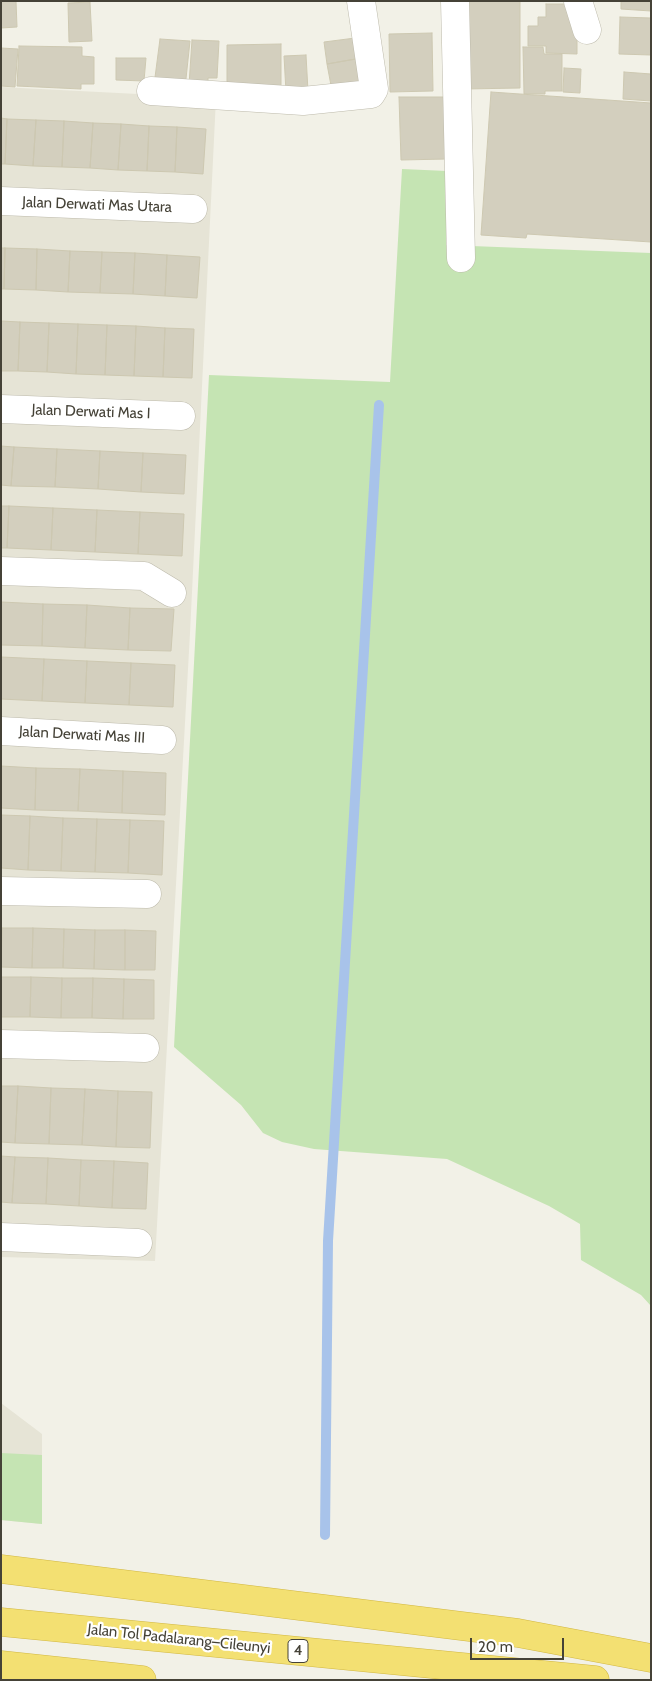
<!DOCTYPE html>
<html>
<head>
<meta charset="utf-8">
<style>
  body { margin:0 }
  #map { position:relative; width:652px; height:1681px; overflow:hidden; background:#f2f1e7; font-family:Cabin,sans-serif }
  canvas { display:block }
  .frame { position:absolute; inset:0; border:2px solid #454237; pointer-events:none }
  .scale { position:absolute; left:470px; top:1638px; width:94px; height:22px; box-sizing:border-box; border:2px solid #454237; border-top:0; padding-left:6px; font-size:15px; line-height:18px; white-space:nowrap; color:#454237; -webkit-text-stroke:4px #fff; paint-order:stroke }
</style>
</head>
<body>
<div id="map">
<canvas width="652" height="1681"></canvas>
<div class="frame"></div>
<div class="scale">20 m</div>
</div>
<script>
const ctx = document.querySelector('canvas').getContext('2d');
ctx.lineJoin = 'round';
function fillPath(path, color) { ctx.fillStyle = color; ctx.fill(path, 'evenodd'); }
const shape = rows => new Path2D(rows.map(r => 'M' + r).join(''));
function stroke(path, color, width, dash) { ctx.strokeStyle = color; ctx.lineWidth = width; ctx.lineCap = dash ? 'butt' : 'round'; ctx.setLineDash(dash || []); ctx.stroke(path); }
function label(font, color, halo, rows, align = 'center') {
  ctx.font = font + ' Cabin,sans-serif'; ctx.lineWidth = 4.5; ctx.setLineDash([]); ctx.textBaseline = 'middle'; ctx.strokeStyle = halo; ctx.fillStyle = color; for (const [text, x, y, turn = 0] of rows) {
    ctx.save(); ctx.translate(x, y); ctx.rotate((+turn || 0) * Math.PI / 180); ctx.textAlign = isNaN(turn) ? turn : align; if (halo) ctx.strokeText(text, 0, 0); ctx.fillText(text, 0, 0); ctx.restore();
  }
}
fillPath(shape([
  [1,87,216,98,190,633,155,1261,1,1257],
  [1,1403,42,1434,42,1524,1,1520]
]), '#e6e4d6');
fillPath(shape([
  [402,169,447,171,446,245,651,253,651,1306,641,1295,581,1260,580,1224,549,1206,447,1159,314,1149,282,1142,263,1133,241,1105,174,1047,209,375,390,382],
  [1,1453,42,1455,42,1524,1,1520]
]), '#c5e4b3');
stroke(shape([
  [325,1535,328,1241,379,405]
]), '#a8c3ea', 10);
const building = shape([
  [1,1,16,1,17,27,1,28,1,1],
  [463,1,520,1,520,88,465,89,463,1],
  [621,1,651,1,651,11,621,9,621,1],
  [90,2,92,41,69,42,68,3,90,2],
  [546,4,572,4,577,17,577,54,546,53,546,46,528,46,528,26,538,26,538,17,546,17,546,4],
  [620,17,651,18,651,55,619,54,620,17],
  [432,33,433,91,390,92,389,34,432,33],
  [363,37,367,57,327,64,324,42,363,37],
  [160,39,190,41,185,88,154,85,160,39],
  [192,40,219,41,217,78,208,78,208,86,189,85,192,40],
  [281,44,281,88,227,89,227,45,281,44],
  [19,46,82,47,82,56,94,57,94,84,81,84,81,89,17,86,19,46],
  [523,47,543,47,544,54,562,54,562,91,545,91,545,94,524,94,523,47],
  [1,48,18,49,15,87,1,86,1,48],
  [306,55,308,91,286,92,284,56,306,55],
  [367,57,372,90,333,96,327,64,367,57],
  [116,58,146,58,144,81,116,80,116,58],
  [564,68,581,69,580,93,563,92,564,68],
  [624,72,651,74,651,101,623,99,624,72],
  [491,92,651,103,651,242,527,234,526,238,481,235,491,92],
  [399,97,445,97,447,159,401,160,399,97],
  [1,118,7,119,5,164,1,164,1,118],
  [7,119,36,120,33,166,5,164,7,119],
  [36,120,64,121,62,167,33,166,36,120],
  [64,121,93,123,90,168,62,167,64,121],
  [93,123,121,124,118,170,90,168,93,123],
  [121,124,149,126,147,171,118,170,121,124],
  [149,126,177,127,175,172,147,171,149,126],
  [177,127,206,129,203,174,175,172,177,127],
  [1,248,5,248,4,289,1,289,1,248],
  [5,248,37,249,36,290,4,289,5,248],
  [37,249,70,251,68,292,36,290,37,249],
  [70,251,102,252,100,293,68,292,70,251],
  [102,252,135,253,133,294,100,293,102,252],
  [135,253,167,255,165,296,133,294,135,253],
  [167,255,200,257,197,298,165,296,167,255],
  [1,321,20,322,18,371,1,371,1,321],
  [20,322,49,323,47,372,18,371,20,322],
  [49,323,78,324,76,374,47,372,49,323],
  [78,324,107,325,105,375,76,374,78,324],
  [107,325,136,326,134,376,105,375,107,325],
  [136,326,165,328,163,377,134,376,136,326],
  [165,328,194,329,192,378,163,377,165,328],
  [1,446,14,447,11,486,1,485,1,446],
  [14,447,57,449,55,487,11,486,14,447],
  [57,449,100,451,98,489,55,487,57,449],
  [100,451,143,453,141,492,98,489,100,451],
  [143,453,186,455,184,494,141,492,143,453],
  [1,506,9,506,7,548,1,548,1,506],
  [9,506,53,508,51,550,7,548,9,506],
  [53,508,97,510,95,552,51,550,53,508],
  [97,510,140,512,138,554,95,552,97,510],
  [140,512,184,514,182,556,138,554,140,512],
  [1,602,43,604,42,646,1,645,1,602],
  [43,604,87,605,85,648,42,646,43,604],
  [87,605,130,608,128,650,85,648,87,605],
  [130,608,174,609,171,651,128,650,130,608],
  [1,657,44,659,42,701,1,699,1,657],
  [44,659,87,661,85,703,42,701,44,659],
  [87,661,131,663,129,705,85,703,87,661],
  [131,663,175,665,173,707,129,705,131,663],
  [1,766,36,768,35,810,1,808,1,766],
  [36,768,80,769,78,811,35,810,36,768],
  [80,769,123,771,122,813,78,811,80,769],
  [123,771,166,773,165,815,122,813,123,771],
  [1,815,30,816,28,870,1,868,1,815],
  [30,816,63,818,61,871,28,870,30,816],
  [63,818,97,819,95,872,61,871,63,818],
  [97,819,130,820,128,873,95,872,97,819],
  [130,820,164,821,162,875,128,873,130,820],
  [2,928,33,928,32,968,1,967,2,928],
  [33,928,64,929,63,968,32,968,33,928],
  [64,929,95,930,94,969,63,968,64,929],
  [95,930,125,930,125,970,94,969,95,930],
  [125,930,156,931,155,970,125,970,125,930],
  [1,977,31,977,30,1017,1,1017,1,977],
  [31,977,62,978,61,1018,30,1017,31,977],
  [62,978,93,978,92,1018,61,1018,62,978],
  [93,978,124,979,123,1019,92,1018,93,978],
  [124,979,154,980,154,1019,123,1019,124,979],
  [1,1086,18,1086,15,1143,1,1142,1,1086],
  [18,1086,51,1088,49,1144,15,1143,18,1086],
  [51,1088,85,1089,82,1145,49,1144,51,1088],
  [85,1089,118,1091,116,1147,82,1145,85,1089],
  [118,1091,152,1092,150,1148,116,1147,118,1091],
  [1,1156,15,1157,12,1203,1,1202,1,1156],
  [15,1157,48,1158,46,1204,12,1203,15,1157],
  [48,1158,81,1160,79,1206,46,1204,48,1158],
  [81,1160,114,1161,112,1208,79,1206,81,1160],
  [114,1161,148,1163,146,1209,112,1208,114,1161]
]);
fillPath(building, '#d3cfbe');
stroke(building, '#cdc8b1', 1);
const minor = shape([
  [455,1,461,258],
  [578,1,587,30],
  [151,91,303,101,371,94,374,89,361,1],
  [1,201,193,209],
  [1,409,181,416],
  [1,571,144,576,172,593],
  [1,731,162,740],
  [1,891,147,894],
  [1,1044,145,1048],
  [1,1237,138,1243]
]);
const highway = shape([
  [1,1569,518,1633,651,1658],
  [1,1622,595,1680],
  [1,1665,142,1680]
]);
stroke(minor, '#bdbaab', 29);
stroke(highway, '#d1b743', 29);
stroke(minor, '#fff', 28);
stroke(highway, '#f3e072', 28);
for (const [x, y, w] of [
  [298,1651,20]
]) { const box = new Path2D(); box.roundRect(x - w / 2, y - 11.5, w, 23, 4); ctx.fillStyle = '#fff'; ctx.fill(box); stroke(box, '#454237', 1); }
label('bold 14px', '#454237', null, [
  ["4",298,1651]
]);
label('15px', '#454237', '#fff', [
  ["Jalan Derwati Mas Utara",97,205,2],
  ["Jalan Derwati Mas I",91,412,2],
  ["Jalan Derwati Mas III",82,735,3],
  ["Jalan Tol Padalarang–Cileunyi",179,1639,6]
]);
</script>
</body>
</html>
